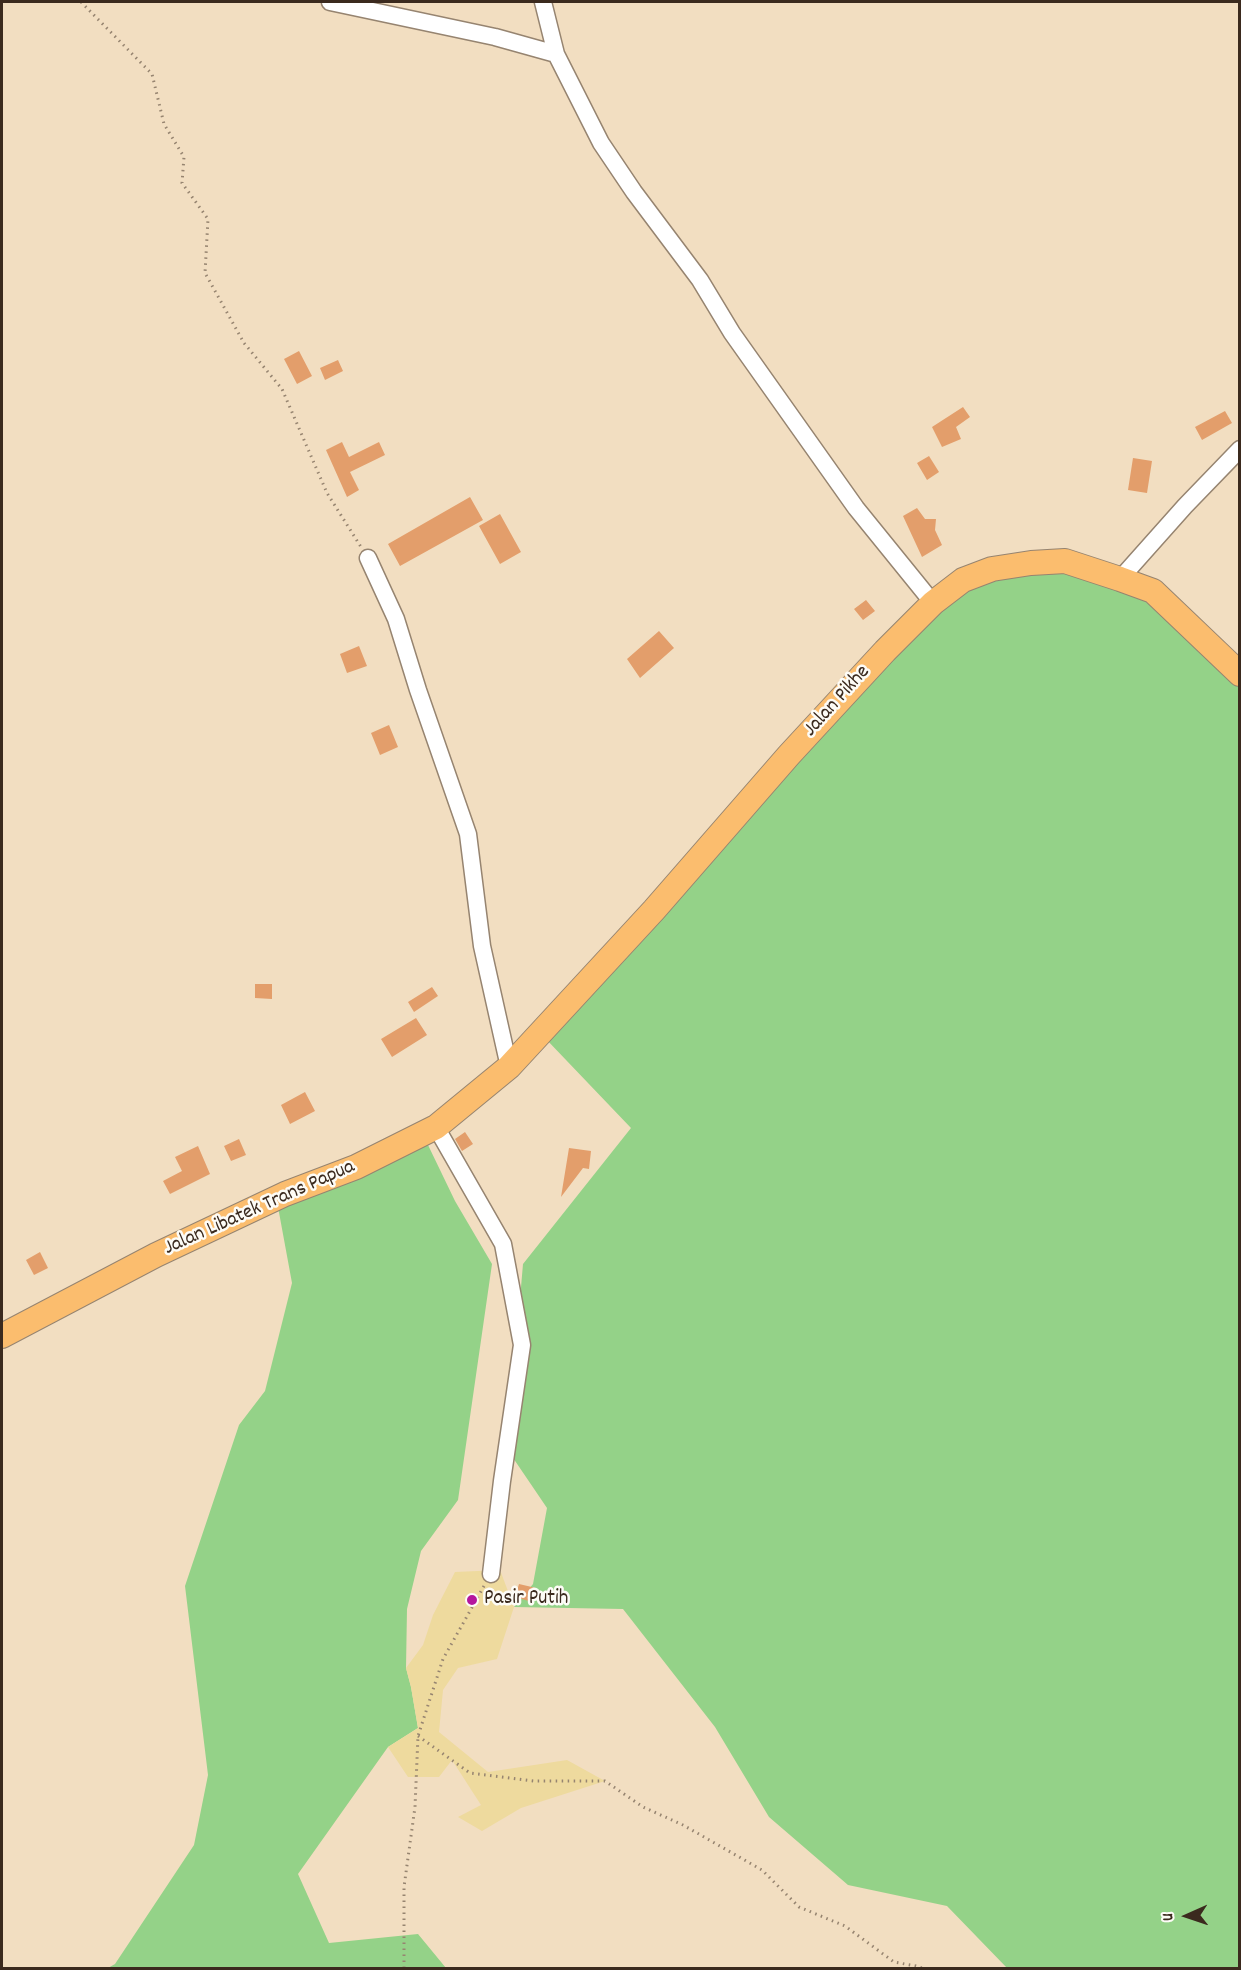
<!DOCTYPE html>
<html>
<head>
<meta charset="utf-8">
<style>
  body { margin:0 }
  #map { position:relative; width:1241px; height:1970px; overflow:hidden; background:#f2dec1; font-family:Dekko,sans-serif }
  canvas { display:block }
  .frame { position:absolute; inset:0; border:3px solid #3b2a1e; pointer-events:none }
  .north { position:absolute; left:1157px; top:1886px; width:60px; height:60px; -webkit-text-stroke:4px #fdfcf7; paint-order:stroke; rotate:267deg; font-size:16px; font-weight:700; line-height:24px; text-align:center; color:#3b2a1e }
  .north::after { content:''; display:block; margin:auto; width:21px; height:27px; background:#3b2a1e; clip-path:polygon(50% 0,100% 100%,50% 72%,0 100%) }
</style>
</head>
<body>
<div id="map">
<canvas width="1241" height="1970"></canvas>
<div class="frame"></div>
<div class="north">U</div>
</div>
<script>
const ctx = document.querySelector('canvas').getContext('2d');
ctx.lineJoin = 'round';
function fillPath(path, color) { ctx.fillStyle = color; ctx.fill(path, 'evenodd'); }
const shape = rows => new Path2D(rows.map(r => 'M' + r).join(''));
function stroke(path, color, width, dash) { ctx.strokeStyle = color; ctx.lineWidth = width; ctx.lineCap = dash ? 'butt' : 'round'; ctx.setLineDash(dash || []); ctx.stroke(path); }
function label(font, color, halo, rows, align = 'center') {
  ctx.font = font + ' Dekko,sans-serif'; ctx.lineWidth = 5; ctx.setLineDash([]); ctx.textBaseline = 'middle'; ctx.strokeStyle = halo; ctx.fillStyle = color; for (const [text, x, y, turn = 0] of rows) {
    ctx.save(); ctx.translate(x, y); ctx.rotate((+turn || 0) * Math.PI / 180); ctx.textAlign = isNaN(turn) ? turn : align; if (halo) ctx.strokeText(text, 0, 0); ctx.fillText(text, 0, 0); ctx.restore();
  }
}
fillPath(shape([
  [1049,566,1138,596,1179,623,1240,689,1239,1968,1007,1968,947,1906,848,1885,769,1817,715,1727,623,1609,514,1607,533,1584,547,1508,507,1449,523,1264,631,1128,545,1038,933,609,981,577],
  [428,1145,455,1201,492,1264,458,1500,421,1551,407,1609,406,1668,411,1687,418,1728,388,1747,298,1874,329,1943,418,1934,446,1968,108,1968,115,1964,194,1845,208,1775,185,1586,239,1425,265,1391,292,1283,278,1207]
]), '#94d288');
fillPath(shape([
  [500,1570,514,1607,497,1659,458,1668,443,1690,439,1732,488,1772,567,1760,605,1781,521,1808,482,1831,458,1817,481,1805,452,1760,439,1777,408,1777,388,1747,418,1728,411,1687,406,1668,423,1645,433,1615,455,1572]
]), '#eeda9e');
fillPath(shape([
  [299,351,312,376,297,384,284,359],
  [338,360,343,371,325,380,320,368],
  [963,407,970,417,956,427,961,439,942,447,932,427],
  [1225,411,1232,423,1202,440,1195,427],
  [342,442,349,457,379,442,385,455,350,472,359,490,347,497,326,450],
  [929,456,939,472,927,480,917,463],
  [1133,458,1152,461,1147,493,1128,490],
  [470,497,483,520,400,566,388,544],
  [917,508,925,519,936,519,935,530,942,545,922,557,903,516],
  [500,514,521,552,500,564,479,526],
  [866,600,875,611,863,620,854,609],
  [659,631,674,648,640,678,627,659],
  [359,646,367,666,347,673,340,654],
  [389,725,398,747,380,755,371,733],
  [255,984,272,984,272,999,255,998],
  [432,987,438,996,414,1012,408,1002],
  [416,1018,427,1035,392,1057,381,1039],
  [305,1092,315,1111,290,1124,281,1105],
  [465,1132,473,1144,462,1151,455,1139],
  [239,1139,246,1155,231,1161,224,1146],
  [198,1146,210,1174,170,1194,163,1181,182,1171,175,1157],
  [569,1148,591,1151,589,1169,583,1168,561,1197],
  [40,1252,48,1268,34,1275,26,1260],
  [519,1584,536,1588,532,1602,515,1597]
]), '#e39e6b');
const minor = shape([
  [330,2,495,37,556,54],
  [543,2,556,54,601,143,634,192,700,280,732,333,856,508,933,603],
  [368,558,396,619,418,690,468,834,482,946,509,1067],
  [1120,579,1185,506,1240,449],
  [436,1127,503,1244,522,1345,502,1481,491,1574]
]);
const highway = shape([
  [2,1336,156,1255,285,1194,356,1167,436,1127,509,1067,654,910,789,755,885,651,933,603,963,580,992,569,1031,563,1065,561,1120,579,1153,591,1240,674]
]);
stroke(minor, '#968470', 19);
stroke(highway, '#968470', 26);
stroke(shape([
  [81,2,152,74,164,124,184,157,182,183,208,219,205,273,244,343,282,389,327,493,361,547],
  [418,1736,470,1773,534,1781,605,1781,643,1807,683,1825,762,1870,799,1907,845,1926,894,1962,916,1966,922,1968],
  [404,1968,404,1887,415,1807,418,1736,443,1659,484,1586]
]), '#968470', 3, [1.5, 4.5]);
stroke(minor, '#fff', 16);
stroke(highway, '#fbbd6e', 24);
for (const [x, y, r, color] of [
  [472,1600,6,"#b5179e"]
]) { const dot = new Path2D(); dot.arc(x, y, r, 0, 2 * Math.PI); ctx.fillStyle = color; ctx.fill(dot); stroke(dot, '#fdfcf7', 2); }
label('21px', '#3b2a1e', '#fdfcf7', [
  ["Jalan Pikhe",838,702,-48],
  ["Jalan Libatek Trans Papua",260,1209,-24]
]);
label('21px', '#3b2a1e', '#fdfcf7', [
  ["Pasir Putih",484,1600]
], 'left');
</script>
</body>
</html>
